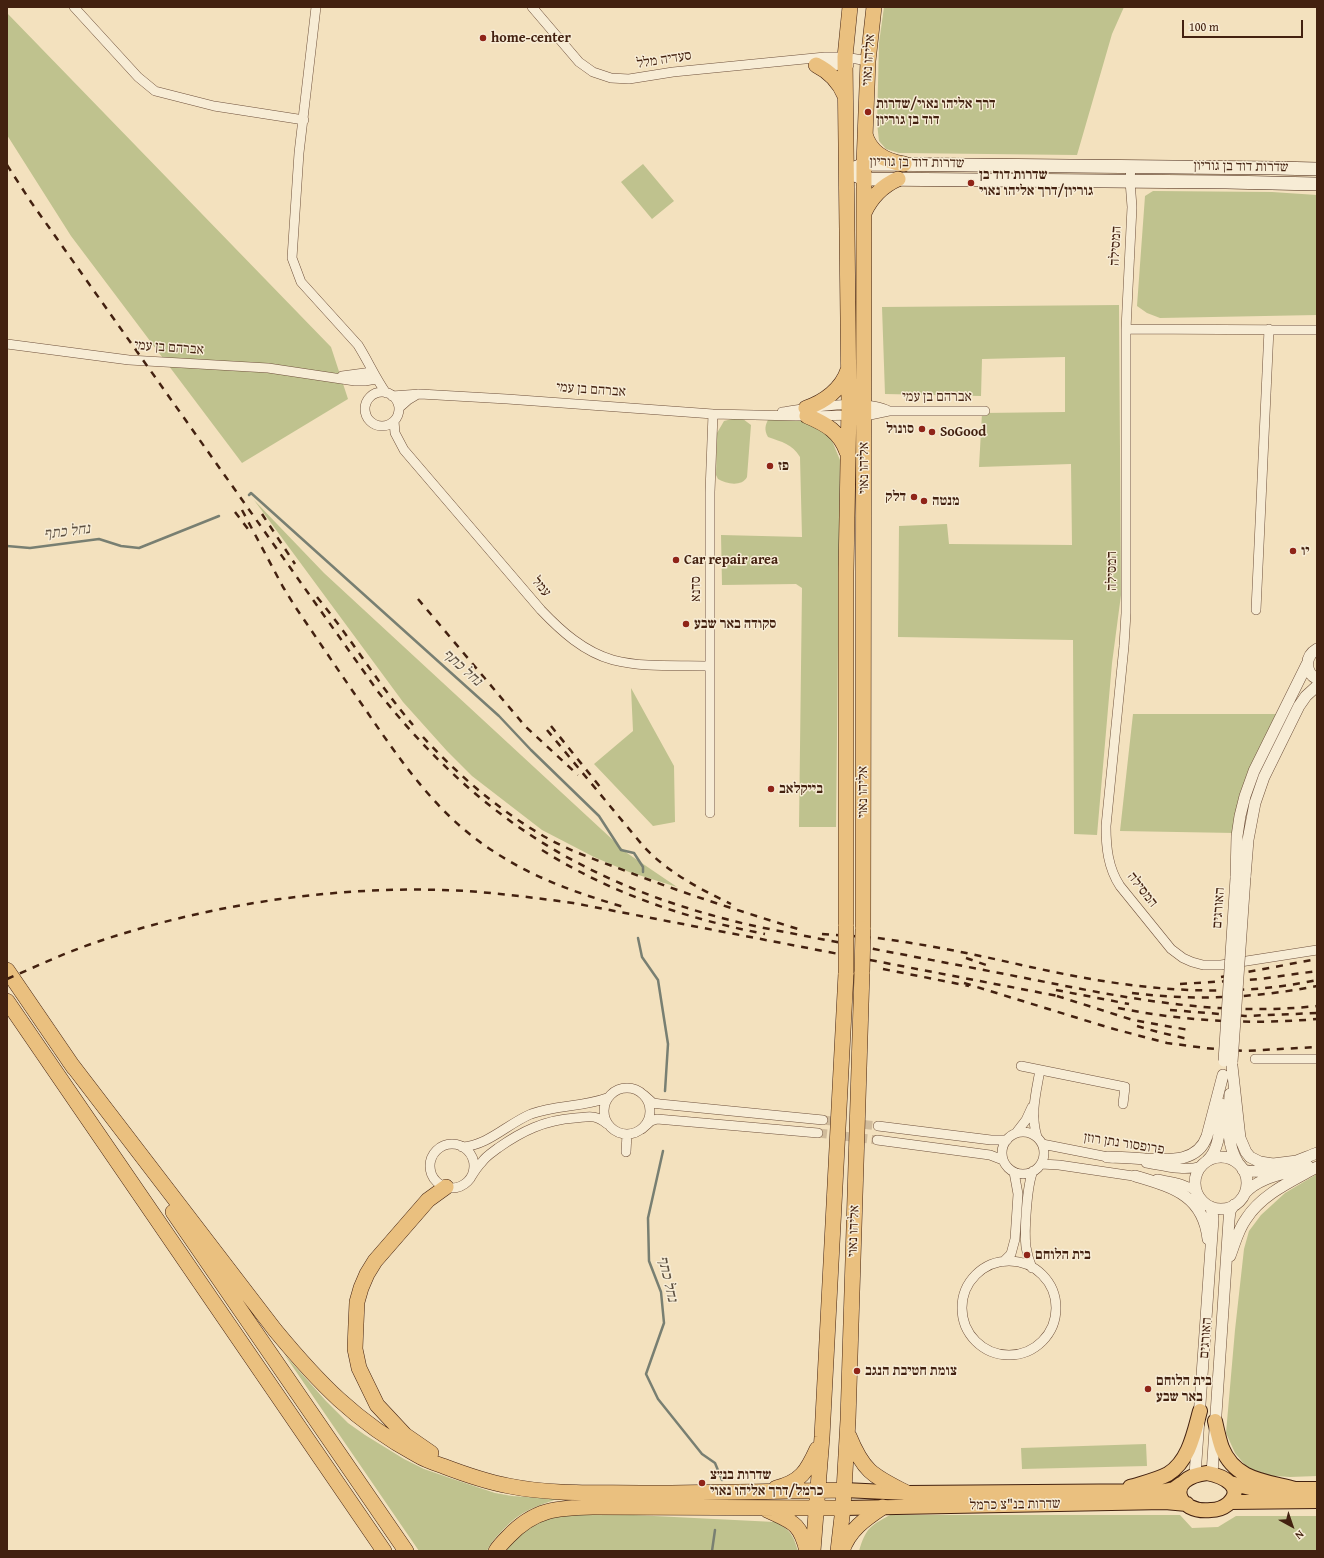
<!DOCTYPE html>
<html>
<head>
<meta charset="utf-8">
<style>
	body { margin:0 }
	#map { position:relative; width:1324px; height:1558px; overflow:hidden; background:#f3e1be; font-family:"Gentium Book Plus",serif }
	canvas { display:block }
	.frame { position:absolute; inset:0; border:8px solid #432110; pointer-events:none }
	.north { position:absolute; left:1272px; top:1506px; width:40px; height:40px; -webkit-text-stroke:3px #f7ecd5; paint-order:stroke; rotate:140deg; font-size:11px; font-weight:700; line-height:16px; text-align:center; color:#432110 }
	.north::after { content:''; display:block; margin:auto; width:14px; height:18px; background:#432110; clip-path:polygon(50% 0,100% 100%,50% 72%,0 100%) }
	.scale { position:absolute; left:1182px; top:20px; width:121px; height:18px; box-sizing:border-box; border:2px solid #432110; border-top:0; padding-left:5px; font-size:12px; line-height:14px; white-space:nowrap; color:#432110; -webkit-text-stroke:3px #f7ecd5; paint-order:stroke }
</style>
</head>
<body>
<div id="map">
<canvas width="1324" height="1558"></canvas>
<div class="frame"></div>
<div class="north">N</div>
<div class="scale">100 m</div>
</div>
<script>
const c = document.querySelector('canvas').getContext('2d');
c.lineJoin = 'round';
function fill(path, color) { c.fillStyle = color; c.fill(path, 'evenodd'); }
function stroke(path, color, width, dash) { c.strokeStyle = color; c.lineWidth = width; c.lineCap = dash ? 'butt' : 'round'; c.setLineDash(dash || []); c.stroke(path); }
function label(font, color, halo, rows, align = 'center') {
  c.font = font + ' "Gentium Book Plus","Frank Ruhl Libre",serif'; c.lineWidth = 3; c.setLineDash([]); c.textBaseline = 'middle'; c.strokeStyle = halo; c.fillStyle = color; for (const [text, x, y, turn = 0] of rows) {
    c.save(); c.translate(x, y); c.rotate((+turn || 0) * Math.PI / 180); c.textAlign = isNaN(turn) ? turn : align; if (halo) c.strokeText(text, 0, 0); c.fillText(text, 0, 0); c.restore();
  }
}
fill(new Path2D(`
	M884,7h240l-12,27 -35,121 -178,-2 -13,-4 -7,-8 -2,-18 2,-80z
	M7,13l324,334 17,52 -106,64 -171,-227 -64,-101z
	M643,164l31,37 -22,18 -31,-37z
	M1153,191l119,1 45,3v120l-157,3 -13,-5 -10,-7 8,-110z
	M1119,305l2,290 -9,68 -15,172 -23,-1 -1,-194 -175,-3 1,-111 48,-2 2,20 123,1 -1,-81 -92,3 3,-54 83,-1v-55l-83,2 -1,37 -96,-2 -3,-87z
	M769,418l42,3 19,15 10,24 -4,367h-37l3,-239 -6,-4 -74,1 -1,-50 81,2 -2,-80c-8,-13 -18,-15 -32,-20 -4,-7 -3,-12 1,-19z
	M732,419h11l8,6 -4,52c-5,10 -21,7 -29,2l-2,-4 1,-42 7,-12z
	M254,500l70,73 303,280 50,34 -48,-15 -35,-15 -52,-27 -70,-54 -25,-25 -44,-49z
	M631,688l43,78 1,56 -22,4 -59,-62 39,-33z
	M1133,714h143l-30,64 -11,55 -115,-2z
	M1317,1174v302l-27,1 -30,-2 -15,-10 -10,-12 -9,-20 9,-103 9,-81 5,-18 12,-16 24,-22z
	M284,1354l42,47 22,22 17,12 39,24 20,10 26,9 45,15 17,3 45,3c-26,9 -38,13 -57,34 -6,6 -10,11 -13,18h-68z
	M1146,1444l1,22 -125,3 -1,-21z
	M573,1512l202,10c16,8 18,13 23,29h-293l16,-19 16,-10z
	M890,1515h290l12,13 26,-1 18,-11h81v35h-458c7,-23 11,-25 31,-36z`), '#bfc28e');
stroke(new Path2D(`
	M249,495l2,-2 248,223 32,34 68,66 22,34 13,3 9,14v5
	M7,546l23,2 69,-9 22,7 18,2 80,-32
	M638,938l4,19 16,23 10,64 -3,47
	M663,1151l-15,67 1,43 12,31 3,31 -18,51 12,25 44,55 13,9 7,17
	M712,1551l3,-21`), '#787f72', 2.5);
stroke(new Path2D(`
	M823,1120l55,6
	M818,1133l59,7`), '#d0bb9b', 9, [9, 4.5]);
const minor = new Path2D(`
	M74,7l64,70 17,14 59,15 90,14
	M316,7l-17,146 -7,105 9,24 57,63c10,16 17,32 28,48
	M532,7l47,55 14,10 18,6 18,1 44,-7 152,-15h20l23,4
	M820,66l29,-1
	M1131,166l-1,15 2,26 -6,122v284l-2,33 -18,180c0,21 2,42 14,60l51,63 12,9 9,4 11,3h18l96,-15
	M1126,329l191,1
	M7,344l122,16 139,8 87,13h10l11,-2
	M342,376l30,-4
	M365 409a17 17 0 1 1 34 0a17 17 0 1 1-34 0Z
	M392,396l28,-2 87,5 206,15 83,2 74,-1 19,-4h96
	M399,408l9,-8 10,-6
	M782,412c27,-4 83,-14 107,-1
	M394,421l1,12 9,17 137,160c20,21 43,42 72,50 31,8 65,5 97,6
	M1256,610l13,-281
	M710,813v-321l3,-78
	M1255,1059h62
	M1021,1066l104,21 -2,17
	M604 1111a23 23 0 1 1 46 0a23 23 0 1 1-46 0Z
	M644,1095l9,8 7,1 163,16
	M878,1126l113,14h16
	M642,1129l9,-8 6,-2 161,14
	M1002 1153a21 21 0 1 1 42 0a21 21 0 1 1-42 0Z
	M1016,1133l10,-13 6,-13
	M1037,1137c-7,-23 -1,-44 3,-67
	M877,1140l113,15 13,5
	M1042,1144l71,14
	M430 1166a22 22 0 1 1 44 0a22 22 0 1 1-44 0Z
	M462,1147c27,-2 45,-23 69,-33 25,-9 52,-7 76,-16
	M626,1152l1,-18
	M1146,1163c18,3 38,9 56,3
	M1041,1164l18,1 81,12
	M471,1177c3,-5 7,-11 11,-15 4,-6 11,-10 16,-14 24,-17 47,-28 77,-30 14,-1 20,-4 32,6
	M1157,1179c15,3 28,4 40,13
	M962 1308a47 47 0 1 1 94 0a47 47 0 1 1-94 0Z
	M1003,1262l8,-8 4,-15 3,-45 -4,-22
	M1032,1268c-3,-7 -5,-14 -6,-21 -2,-16 1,-62 7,-76`);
const tertiary = new Path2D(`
	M1317,649c-12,7 -13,23 0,30
	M1245,877l3,-37 7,-37 9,-26 35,-71 7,-10 11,-10
	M1236,878l1,-42 3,-20 5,-20 9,-25 53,-107
	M1232,1066l8,72 6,14 4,5 10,5 13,2 24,-3
	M1230,1094c-1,24 -5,48 8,69
	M1107,1157c13,0 25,1 38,2 23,1 53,4 62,-23l16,-61
	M1195 1183a26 26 0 1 1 52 0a26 26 0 1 1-52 0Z
	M1207,1161c15,-14 12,-38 14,-57
	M1243,1170c22,6 53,-9 74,-17
	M1135,1176c36,11 68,18 73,63
	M1245,1193c15,-17 42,-19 63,-27
	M1230,1256c5,-13 8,-26 16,-37 16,-25 46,-38 71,-52
	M1212,1474l17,-254 1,-9 4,-6
	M1195,1475l18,-256 -2,-12`);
const secondary = new Path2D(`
	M855,168l9,-4 411,4 42,1
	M846,171l18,8 362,3 91,2`);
const primary = new Path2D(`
	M1215,1421c2,9 4,19 7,27 13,32 43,33 73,41
	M1207,1473c16,3 39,14 21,31 -5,4 -11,6 -17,6 -35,4 -47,-32 -4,-37z
	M1230,1483l24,6h63
	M1130,1487c13,-4 27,-7 38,-13 21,-13 26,-41 32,-63
	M844,1490l63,3 257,-2 10,-2 7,-5
	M1230,1502l87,-1
	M843,1508l322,-6 22,2`);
const trunk = new Path2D(`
	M816,65c14,7 23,16 29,31
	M865,134c5,19 20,27 39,30
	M864,213c7,-15 18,-27 34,-34
	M806,408c18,-6 36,-19 42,-38
	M807,416c19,8 33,16 40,36
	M846,926v-354l3,-167 -4,-348 5,-50
	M863,929l1,-765 4,-103 6,-54
	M7,970l67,98
	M7,1001l377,550
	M69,1061l206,269c43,52 81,92 142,125 8,5 17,8 26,11 21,8 44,16 66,20 45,9 92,6 138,7 65,0 131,-2 197,-3
	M173,1212l233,339
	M849,1436c15,37 25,40 58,57
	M431,1453l-26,-18 -28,-30 -18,-37 -4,-19 1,-25 1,-22 4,-14 6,-14 8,-13 53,-61 18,-13
	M776,1488c25,-6 31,-17 41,-39
	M767,1510c25,12 33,12 40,41
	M496,1551c3,-5 8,-10 12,-14 27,-29 50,-29 87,-30l248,1
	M813,1551l9,-114 24,-464
	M838,1551l5,-43 5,-88 14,-448
	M842,1551c7,-21 23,-32 41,-44`);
stroke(minor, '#6f513c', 10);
stroke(tertiary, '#6f513c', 12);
stroke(secondary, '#432110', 14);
stroke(primary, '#432110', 16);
stroke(trunk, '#432110', 16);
stroke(minor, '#f7ecd5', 9);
stroke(tertiary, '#f7ecd5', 11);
stroke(secondary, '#f7ecd5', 13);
stroke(primary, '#eac07f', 14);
stroke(trunk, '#eac07f', 15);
stroke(new Path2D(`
	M7,165l24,37 348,491c104,131 218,198 380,234 87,17 174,33 261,50 102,20 193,40 297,29
	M242,510l41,77 13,21c22,32 44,65 67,98 37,54 74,109 130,145 42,28 87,43 134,57
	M235,512l13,17
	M262,514l33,50
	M317,597c34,41 61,87 96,128
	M418,599l107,127 53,49
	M551,726l50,62
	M547,730l97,117c25,26 54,41 87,57
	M423,737c36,39 78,75 124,101 25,14 52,23 79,33 56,22 114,40 172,58
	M542,850c68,43 145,69 223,84
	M822,934c21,2 42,2 63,5 22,3 44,7 66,11 47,9 93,21 140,29 74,13 152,17 226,1
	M966,958l23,8
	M883,969l86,17
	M1221,977l96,-18
	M7,979c28,-12 55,-25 84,-35 119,-41 251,-60 377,-53 35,3 70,7 105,12l490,94
	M964,983l146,45 57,15 38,5 40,3 72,-4
	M1180,984l80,-5 57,-8
	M1056,990l73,14
	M1132,993c62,8 124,5 185,-7
	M1057,996l76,24 56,10
	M1118,1008c66,13 132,17 199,11
	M1170,1010l75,6 72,-3
	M1137,1026l21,6 30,7`), '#432110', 2.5, [7, 7]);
const tertiaryBridge = new Path2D(`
	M1224,1061l12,-183
	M1232,1062l13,-185`);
const trunkBridge = new Path2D(`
	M862,972l1,-43
	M846,973v-47`);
stroke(tertiaryBridge, '#6f513c', 12, []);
stroke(trunkBridge, '#432110', 16, []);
stroke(tertiaryBridge, '#f7ecd5', 11);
stroke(trunkBridge, '#eac07f', 15);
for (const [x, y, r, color] of [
	[483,38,4,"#8f2418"],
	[868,112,4,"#8f2418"],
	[971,183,4,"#8f2418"],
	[922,429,4,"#8f2418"],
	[932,432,4,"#8f2418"],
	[770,466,4,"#8f2418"],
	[914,497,4,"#8f2418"],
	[924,501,4,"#8f2418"],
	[1293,551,4,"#8f2418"],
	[676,560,4,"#8f2418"],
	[686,624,4,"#8f2418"],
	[771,789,4,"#8f2418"],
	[1027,1255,4,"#8f2418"],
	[857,1371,4,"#8f2418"],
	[1148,1389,4,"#8f2418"],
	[702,1483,4,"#8f2418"]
]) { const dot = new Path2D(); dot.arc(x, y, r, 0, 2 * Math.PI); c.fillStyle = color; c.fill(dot); stroke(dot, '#f7ecd5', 1.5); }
label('bold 14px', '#432110', '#f7ecd5', [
	["home-center",491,38],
	["דרך אליהו נאוי/שדרות",876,104],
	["דוד בן גוריון",876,120],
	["שדרות דוד בן",979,175],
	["גוריון/דרך אליהו נאוי",979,191],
	["סונול",914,429,"right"],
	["SoGood",940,432],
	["פז",778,466],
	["דלק",906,497,"right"],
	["מנטה",932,501],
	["יו",1301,551],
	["Car repair area",684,560],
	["סקודה באר שבע",694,624],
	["בייקלאב",779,789],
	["בית הלוחם",1035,1255],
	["צומת חטיבת הנגב",865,1371],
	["בית הלוחם",1156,1381],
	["באר שבע",1156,1397],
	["שדרות בנ״צ",710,1475],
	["כרמל/דרך אליהו נאוי",710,1491]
], 'left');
label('14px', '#432110', '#f7ecd5', [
	["סעדיה מלל",664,60,-9],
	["אליהו נאוי",869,60,-86],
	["שדרות דוד בן גוריון",917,163,1],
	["שדרות דוד בן גוריון",1241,167,1],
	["המסילה",1116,246,-87],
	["אברהם בן עמי",169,348,4],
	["אברהם בן עמי",591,390,4],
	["אברהם בן עמי",937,397],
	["אליהו נאוי",864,468,-90],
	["המסילה",1112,571,-90],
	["עמל",541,587,50],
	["סדנא",696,589,-90],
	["אליהו נאוי",863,792,-90],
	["המסילה",1142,890,52],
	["האורגים",1219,908,-86],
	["פרופסור נתן רוזן",1124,1144,9],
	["אליהו נאוי",854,1231,-88],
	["האורגים",1206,1338,-86],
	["שדרות בנ\"צ כרמל",1015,1505,-1]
]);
label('italic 15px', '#5d5041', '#f7ecd5', [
	["נחל כתף",67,532,-7],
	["נחל כתף",462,668,42],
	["נחל כתף",667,1279,77]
]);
</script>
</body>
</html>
